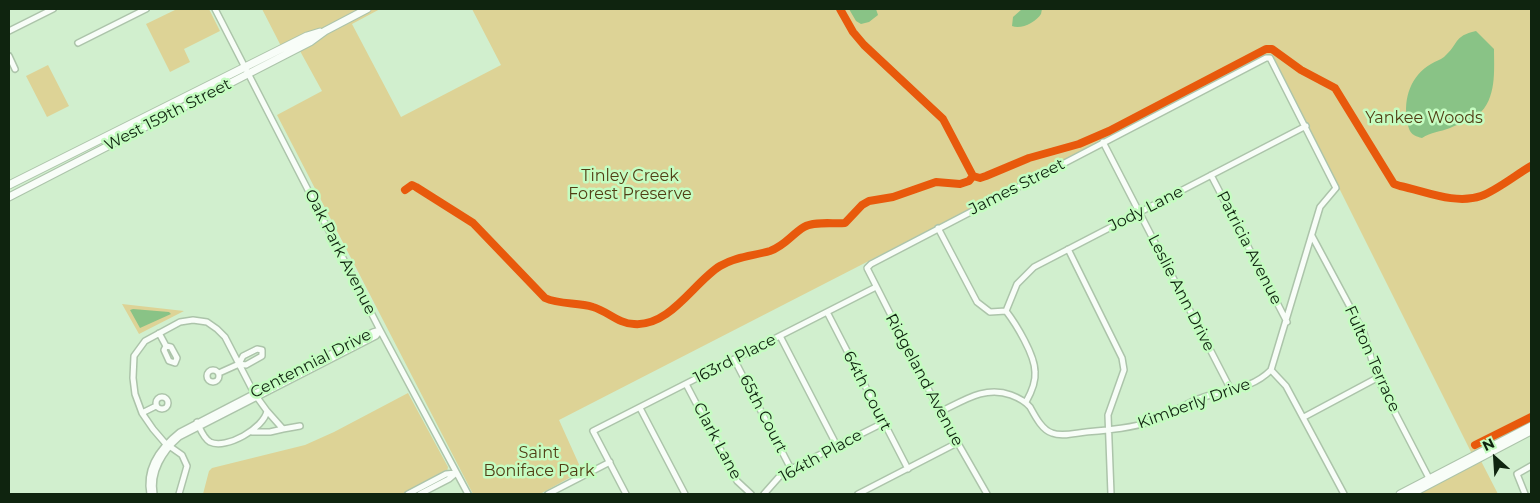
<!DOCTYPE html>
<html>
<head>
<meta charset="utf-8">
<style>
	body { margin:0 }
	#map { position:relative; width:1540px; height:503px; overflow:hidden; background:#d1efce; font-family:Montserrat,sans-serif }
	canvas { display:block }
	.frame { position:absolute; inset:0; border:10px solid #0f240f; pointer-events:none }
	.north { position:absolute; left:1470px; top:433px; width:50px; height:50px; -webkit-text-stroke:4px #c5fcc1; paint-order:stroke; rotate:334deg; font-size:14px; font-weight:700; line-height:20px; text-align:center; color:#0f240f }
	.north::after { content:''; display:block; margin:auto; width:18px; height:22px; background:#0f240f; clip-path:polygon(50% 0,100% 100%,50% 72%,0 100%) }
</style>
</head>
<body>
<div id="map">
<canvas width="1540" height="503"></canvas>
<div class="frame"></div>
<div class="north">N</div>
</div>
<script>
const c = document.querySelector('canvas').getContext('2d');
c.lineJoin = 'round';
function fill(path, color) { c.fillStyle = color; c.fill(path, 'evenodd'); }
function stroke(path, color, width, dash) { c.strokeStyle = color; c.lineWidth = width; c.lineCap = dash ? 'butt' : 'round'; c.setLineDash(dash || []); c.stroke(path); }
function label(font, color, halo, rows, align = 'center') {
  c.font = font + ' Montserrat,sans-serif'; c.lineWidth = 5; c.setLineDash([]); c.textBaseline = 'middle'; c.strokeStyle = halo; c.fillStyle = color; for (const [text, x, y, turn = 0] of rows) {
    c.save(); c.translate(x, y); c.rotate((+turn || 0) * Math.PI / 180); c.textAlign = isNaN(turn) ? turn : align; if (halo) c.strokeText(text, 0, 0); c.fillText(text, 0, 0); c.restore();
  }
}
fill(new Path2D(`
	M177,9h32l11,22 -36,18 6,13 -20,10 -24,-48z
	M262,9h118l-28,15 49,93 100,-52 -29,-56h1059v414l-59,31 -200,-400 -713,366 23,51 -42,23h-67l-196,-379 45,-24 -28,-51 -13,6z
	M48,65l21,41 -22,11 -21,-41z
	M122,304l62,7 -45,23z
	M408,393l40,74 -1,5 -43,22h-201l6,-23 3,-3 93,-23 29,-13z
	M1481,461l17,33h-82z`), '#ddd396');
fill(new Path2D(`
	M849,9h27l2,6 -9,7 -8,2 -5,-3z
	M1022,9h20l-1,5c-5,8 -20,16 -29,12l1,-9z
	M1476,31l18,18c0,21 3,50 -16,66 -6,5 -20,9 -28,13 -10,4 -19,4 -28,10 -12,-3 -13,-7 -15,-18 -4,-21 4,-45 24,-56 5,-3 9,-4 13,-7 15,-13 9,-21 32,-26z
	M133,309l36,3 2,2 -31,14 -10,-18z`), '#89c386');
const minor = new Path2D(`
	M215,9l165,321 88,164
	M9,31l44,-22
	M78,43l68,-34
	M9,56l6,13
	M1103,142l128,248
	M1211,175l76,147
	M938,228l39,74 13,10 16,-1c10,13 29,44 29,61 1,10 -4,21 -9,30
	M1312,236l52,97 13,45 53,102
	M1068,249l54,109 2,12 -16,45 3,79
	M1006,311l11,-27 17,-17 272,-141
	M827,312l81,157
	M159,333l7,13
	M780,336l57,110
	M166,346l5,1 6,11 -2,5 -6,-2 -5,-11z
	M257,349l5,1v6l-16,9 -7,-1 4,-8z
	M734,359l57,110
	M207 376a6 6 0 1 1 12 0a6 6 0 1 1-12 0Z
	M1271,370l15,16 58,108
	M219,373l20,-9
	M686,384l51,97 14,13
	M156 403a6 6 0 1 1 12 0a6 6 0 1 1-12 0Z
	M640,408l45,86
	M940,412c23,-11 45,-27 71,-17 8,3 14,6 19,12 5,9 12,23 22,26 10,4 23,0 34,-1 22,-2 46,-4 67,-11 16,-6 30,-16 45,-22 26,-10 52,-8 73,-29l49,-163 16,-19 -66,-130h-4l-395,206 -4,4 73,144 47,82
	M142,413l14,-7
	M1304,417l73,-39
	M283,429l17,-3
	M252,432h18l13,-3 -16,-18
	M150,494c-5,-26 11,-47 30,-62l193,-100 7,-2
	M154,494c-4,-22 9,-43 25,-57l197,-101 4,-5
	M179,494l8,-28 -5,-11 -17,-12 -12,-14 -11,-16 -7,-19 -2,-16 1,-22 11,-15 35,-19 13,-2 14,2 10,7 8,8 29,56 13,18c-3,17 -41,39 -57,31 -7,-4 -10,-14 -13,-20
	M408,494l38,-20 10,-1
	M420,494l29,-15 7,-6
	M548,494l62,-32
	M626,494l-33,-63 283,-144
	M764,494l15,-17 12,-8 92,-46
	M858,494l99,-51
	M1525,494l-8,-20 14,-8`);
const major = new Path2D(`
	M9,185l298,-149 13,-4
	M9,197l301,-155 15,-11 42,-22
	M1400,494l131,-68
	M1411,494l120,-63`);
stroke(minor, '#acc4aa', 8);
stroke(major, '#acc4aa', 9);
stroke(minor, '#f8fdf8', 5);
stroke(major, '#f8fdf8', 7);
stroke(new Path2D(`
	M840,9l13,23 11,13 79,74 30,57
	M973,176l7,2 6,-2 43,-18 50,-14 30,-13 157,-82h6l29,21 34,18 59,96 6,2c25,5 55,19 81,10 15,-5 36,-22 50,-30
	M405,190l7,-5 4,2 57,36 72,75c15,7 32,4 48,9 14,4 26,17 41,17 36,3 60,-42 86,-58 17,-10 33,-10 50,-15 15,-5 22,-17 34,-24 10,-6 29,-3 41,-4l17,-18 7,-4 24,-4 43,-15 24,2 9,-3 4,-5
	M1475,445l56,-28`), '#e8590c', 8);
label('16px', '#0f240f', '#c5fcc1', [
	["West 159th Street",168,115,-27],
	["James Street",1017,187,-27],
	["Jody Lane",1146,209,-27],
	["Patricia Avenue",1249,248,63],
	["Oak Park Avenue",340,252,63],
	["Leslie Ann Drive",1181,293,63],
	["163rd Place",735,359,-27],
	["Fulton Terrace",1372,359,66],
	["Centennial Drive",311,364,-27],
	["Ridgeland Avenue",924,380,62],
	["64th Court",867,391,63],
	["Kimberly Drive",1194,404,-20],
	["65th Court",763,414,63],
	["Clark Lane",717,441,62],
	["164th Place",821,456,-29]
]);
label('16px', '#513e15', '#c5fcc1', [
	["Yankee Woods",1424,118],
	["Tinley Creek",630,176],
	["Forest Preserve",630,194],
	["Saint",539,453],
	["Boniface Park",539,471]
]);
</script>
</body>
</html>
